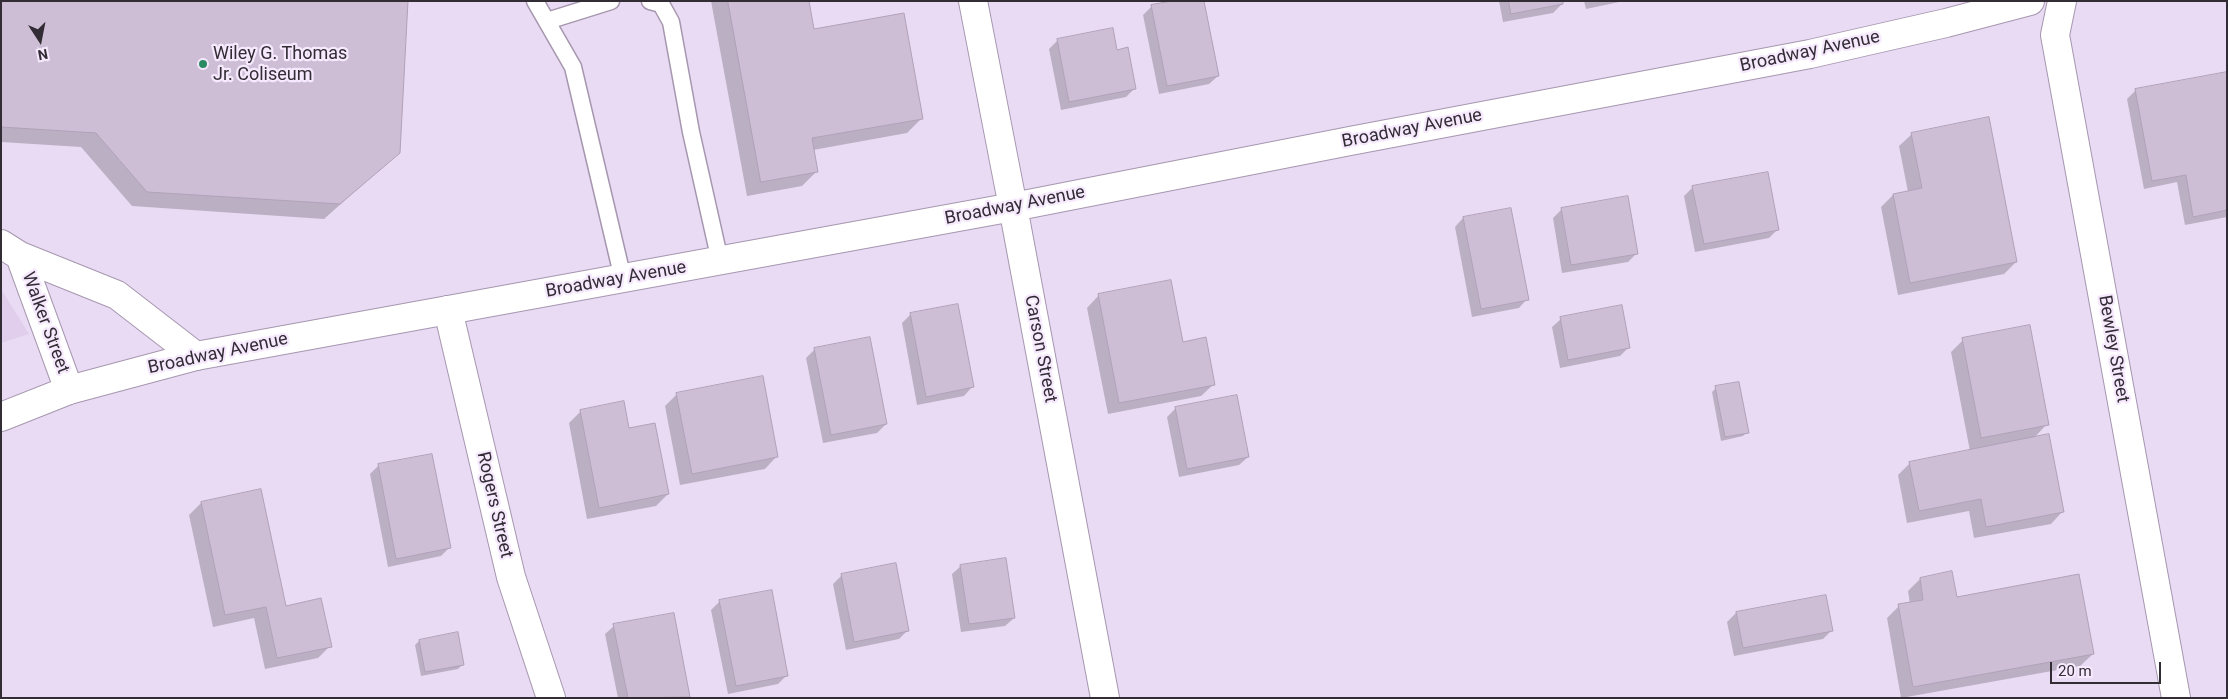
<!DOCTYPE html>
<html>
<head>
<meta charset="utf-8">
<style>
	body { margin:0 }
	#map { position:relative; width:2228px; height:699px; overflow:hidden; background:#eadbf4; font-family:Roboto,sans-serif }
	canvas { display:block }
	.frame { position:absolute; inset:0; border:2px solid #322c35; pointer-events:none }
	.north { position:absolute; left:15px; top:15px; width:50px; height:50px; -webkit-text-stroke:4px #f6e9fd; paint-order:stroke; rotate:169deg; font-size:14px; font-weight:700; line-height:20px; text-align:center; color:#322c35 }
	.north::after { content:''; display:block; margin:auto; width:18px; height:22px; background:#322c35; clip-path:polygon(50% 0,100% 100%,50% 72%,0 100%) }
	.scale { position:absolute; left:2050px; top:662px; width:111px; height:22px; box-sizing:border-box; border:2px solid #322c35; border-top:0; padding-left:6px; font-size:15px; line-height:18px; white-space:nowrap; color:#322c35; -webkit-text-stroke:4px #f6e9fd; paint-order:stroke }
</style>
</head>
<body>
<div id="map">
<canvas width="2228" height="699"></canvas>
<div class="frame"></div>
<div class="north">N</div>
<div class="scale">20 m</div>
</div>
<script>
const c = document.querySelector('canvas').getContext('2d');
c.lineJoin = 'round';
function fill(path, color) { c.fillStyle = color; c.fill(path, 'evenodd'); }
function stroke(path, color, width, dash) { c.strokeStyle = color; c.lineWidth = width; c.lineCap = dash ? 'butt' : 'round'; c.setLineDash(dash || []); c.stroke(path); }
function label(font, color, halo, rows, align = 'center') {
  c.font = font + ' Roboto,sans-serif'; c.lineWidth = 4.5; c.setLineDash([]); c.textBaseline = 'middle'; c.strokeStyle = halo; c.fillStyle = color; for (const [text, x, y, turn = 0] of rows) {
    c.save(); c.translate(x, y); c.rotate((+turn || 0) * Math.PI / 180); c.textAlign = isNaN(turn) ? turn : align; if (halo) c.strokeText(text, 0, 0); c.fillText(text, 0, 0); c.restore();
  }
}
fill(new Path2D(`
	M1,289l28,45 -28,9z`), '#e0ceec');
fill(new Path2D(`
	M1,1l398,151 -75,67 -192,-13 -51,-59 -80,-5z
	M711,1h97l5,29 109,88 -15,15 -94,17 4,21 -15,15 -55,10z
	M1499,1h62l1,3 -9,9 -50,9z
	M1584,1h40l-38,8z
	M1152,6l66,70 -9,8 -50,10 -16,-79z
	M1058,40l58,11 19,37 -9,9 -65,13 -12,-61z
	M2227,73v144l-42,8 -8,-43 -33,7 -17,-90 9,-9z
	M1912,134l104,128 -12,12 -106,21 -17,-88 12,-12 15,-3 -9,-46z
	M1693,187l85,42 -9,9 -74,14 -11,-56z
	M1562,209l75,44 -9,9 -66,11 -9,-55z
	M1463,218l64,81 -8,9 -47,9 -17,-90z
	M1099,295l115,89 -13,12 -93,18 -21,-106z
	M957,306l15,81 -8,9 -47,9 -15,-82 8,-8z
	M1561,319l68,28 -9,9 -60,12 -8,-41z
	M1963,340l84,84 -14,15 30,72 -12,13 -77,14 -5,-27 -62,12 -9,-48 12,-12 60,-12 -19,-99z
	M815,349l71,75 -9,9 -54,10 -17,-85z
	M1716,388l31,44 -4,4 -22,5 -9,-49z
	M677,394l100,62 -12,13 -85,16 -15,-79z
	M1176,408l72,49 -9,8 -60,12 -12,-60z
	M581,411l47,19 40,64 -12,12 -69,13 -18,-96z
	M378,466l71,82 -8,8 -53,11 -18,-93z
	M201,503l84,104 45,39 -12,12 -53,11 -11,-51 -41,9 -24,-112z
	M961,566l53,52 -9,8 -44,6 -9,-58z
	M842,575l65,56 -8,8 -53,11 -13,-66z
	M1920,579l36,19 137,56 -13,12 -179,32 -14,-80 12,-12 11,-2 -2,-13z
	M1825,596l7,34 -9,9 -89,17 -7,-34 9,-9z
	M720,601l67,74 -9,9 -50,10 -17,-84z
	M614,626l75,71 -71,1 -13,-64z
	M419,641l44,23 -5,5 -37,7 -6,-31z`), '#0003');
const building = new Path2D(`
	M1,1h407l-8,152 -60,51 -193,-12 -51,-59 -95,-6z
	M728,1h81l5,28 90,-16 19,106 -111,19 6,34 -57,10z
	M1172,1h32l15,75 -52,10 -16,-81z
	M1509,1h54v3l-52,10z
	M1113,28l4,22 11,-3 8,42 -67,13 -12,-63z
	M2227,72v138l-34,7 -7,-42 -34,6 -17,-92z
	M1989,117l28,145 -107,21 -17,-89 29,-6 -11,-55z
	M1768,172l11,58 -75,14 -12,-58z
	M1628,196l10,58 -67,11 -10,-57z
	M1511,208l18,92 -48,9 -18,-92z
	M1171,280l12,62 23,-5 9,48 -96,18 -21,-109z
	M958,304l16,83 -48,10 -16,-84z
	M1622,305l8,43 -62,12 -8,-43z
	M2030,325l19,100 -68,13 -19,-100z
	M870,337l17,87 -56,11 -17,-87z
	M763,376l15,81 -86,17 -16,-81z
	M1739,382l10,51 -24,4 -10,-51z
	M1237,395l12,62 -62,12 -12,-62z
	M624,401l5,27 26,-5 14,71 -70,14 -19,-98z
	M2049,434l15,78 -78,15 -5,-28 -62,12 -10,-49z
	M432,454l19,94 -55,11 -18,-95z
	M261,489l25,117 35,-8 11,49 -55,11 -11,-51 -41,8 -24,-113z
	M1006,558l9,60 -46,6 -9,-59z
	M896,563l13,68 -55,11 -13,-68z
	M1952,571l5,26 122,-23 15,80 -181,33 -15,-83 25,-4 -3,-22z
	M772,590l16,86 -52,10 -17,-86z
	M1826,595l7,36 -90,17 -7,-36z
	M674,613l16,84 -62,1 -15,-74z
	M458,632l6,33 -39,7 -6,-32z`);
fill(building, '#cdbed6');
stroke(building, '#b0a1b8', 1);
const lane = new Path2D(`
	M535,1l38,66 50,212
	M650,1l11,3 10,18 20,110 29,129
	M547,21l64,-20`);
const street = new Path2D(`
	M2062,1l-7,34 121,663
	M1013,207l92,491
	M1,244l19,12 97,39 79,61
	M20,256l49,134
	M448,310l63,267 40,121`);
const secondary = new Path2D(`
	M973,1l40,206
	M1,417l68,-27 127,-34 817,-149 337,-66 460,-87 136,-31 84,-22`);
stroke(lane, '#a697af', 19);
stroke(street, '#a697af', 30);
stroke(secondary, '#a697af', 30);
stroke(lane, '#fff', 16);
stroke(street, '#fff', 28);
stroke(secondary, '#fff', 28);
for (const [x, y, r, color] of [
	[203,64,5,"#2a8b63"]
]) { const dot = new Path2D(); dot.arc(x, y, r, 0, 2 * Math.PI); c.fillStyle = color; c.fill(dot); stroke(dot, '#f6e9fd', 2); }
label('18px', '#322c35', '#f6e9fd', [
	["Broadway Avenue",1810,52,-12],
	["Broadway Avenue",1412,129,-11],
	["Broadway Avenue",1015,206,-11],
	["Broadway Avenue",616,280,-10],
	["Walker Street",45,323,70],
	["Carson Street",1040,349,79],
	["Bewley Street",2113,349,80],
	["Broadway Avenue",218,354,-12],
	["Rogers Street",494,505,77]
]);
label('18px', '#322c35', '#f6e9fd', [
	["Wiley G. Thomas",213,54],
	["Jr. Coliseum",213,75]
], 'left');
</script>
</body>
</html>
